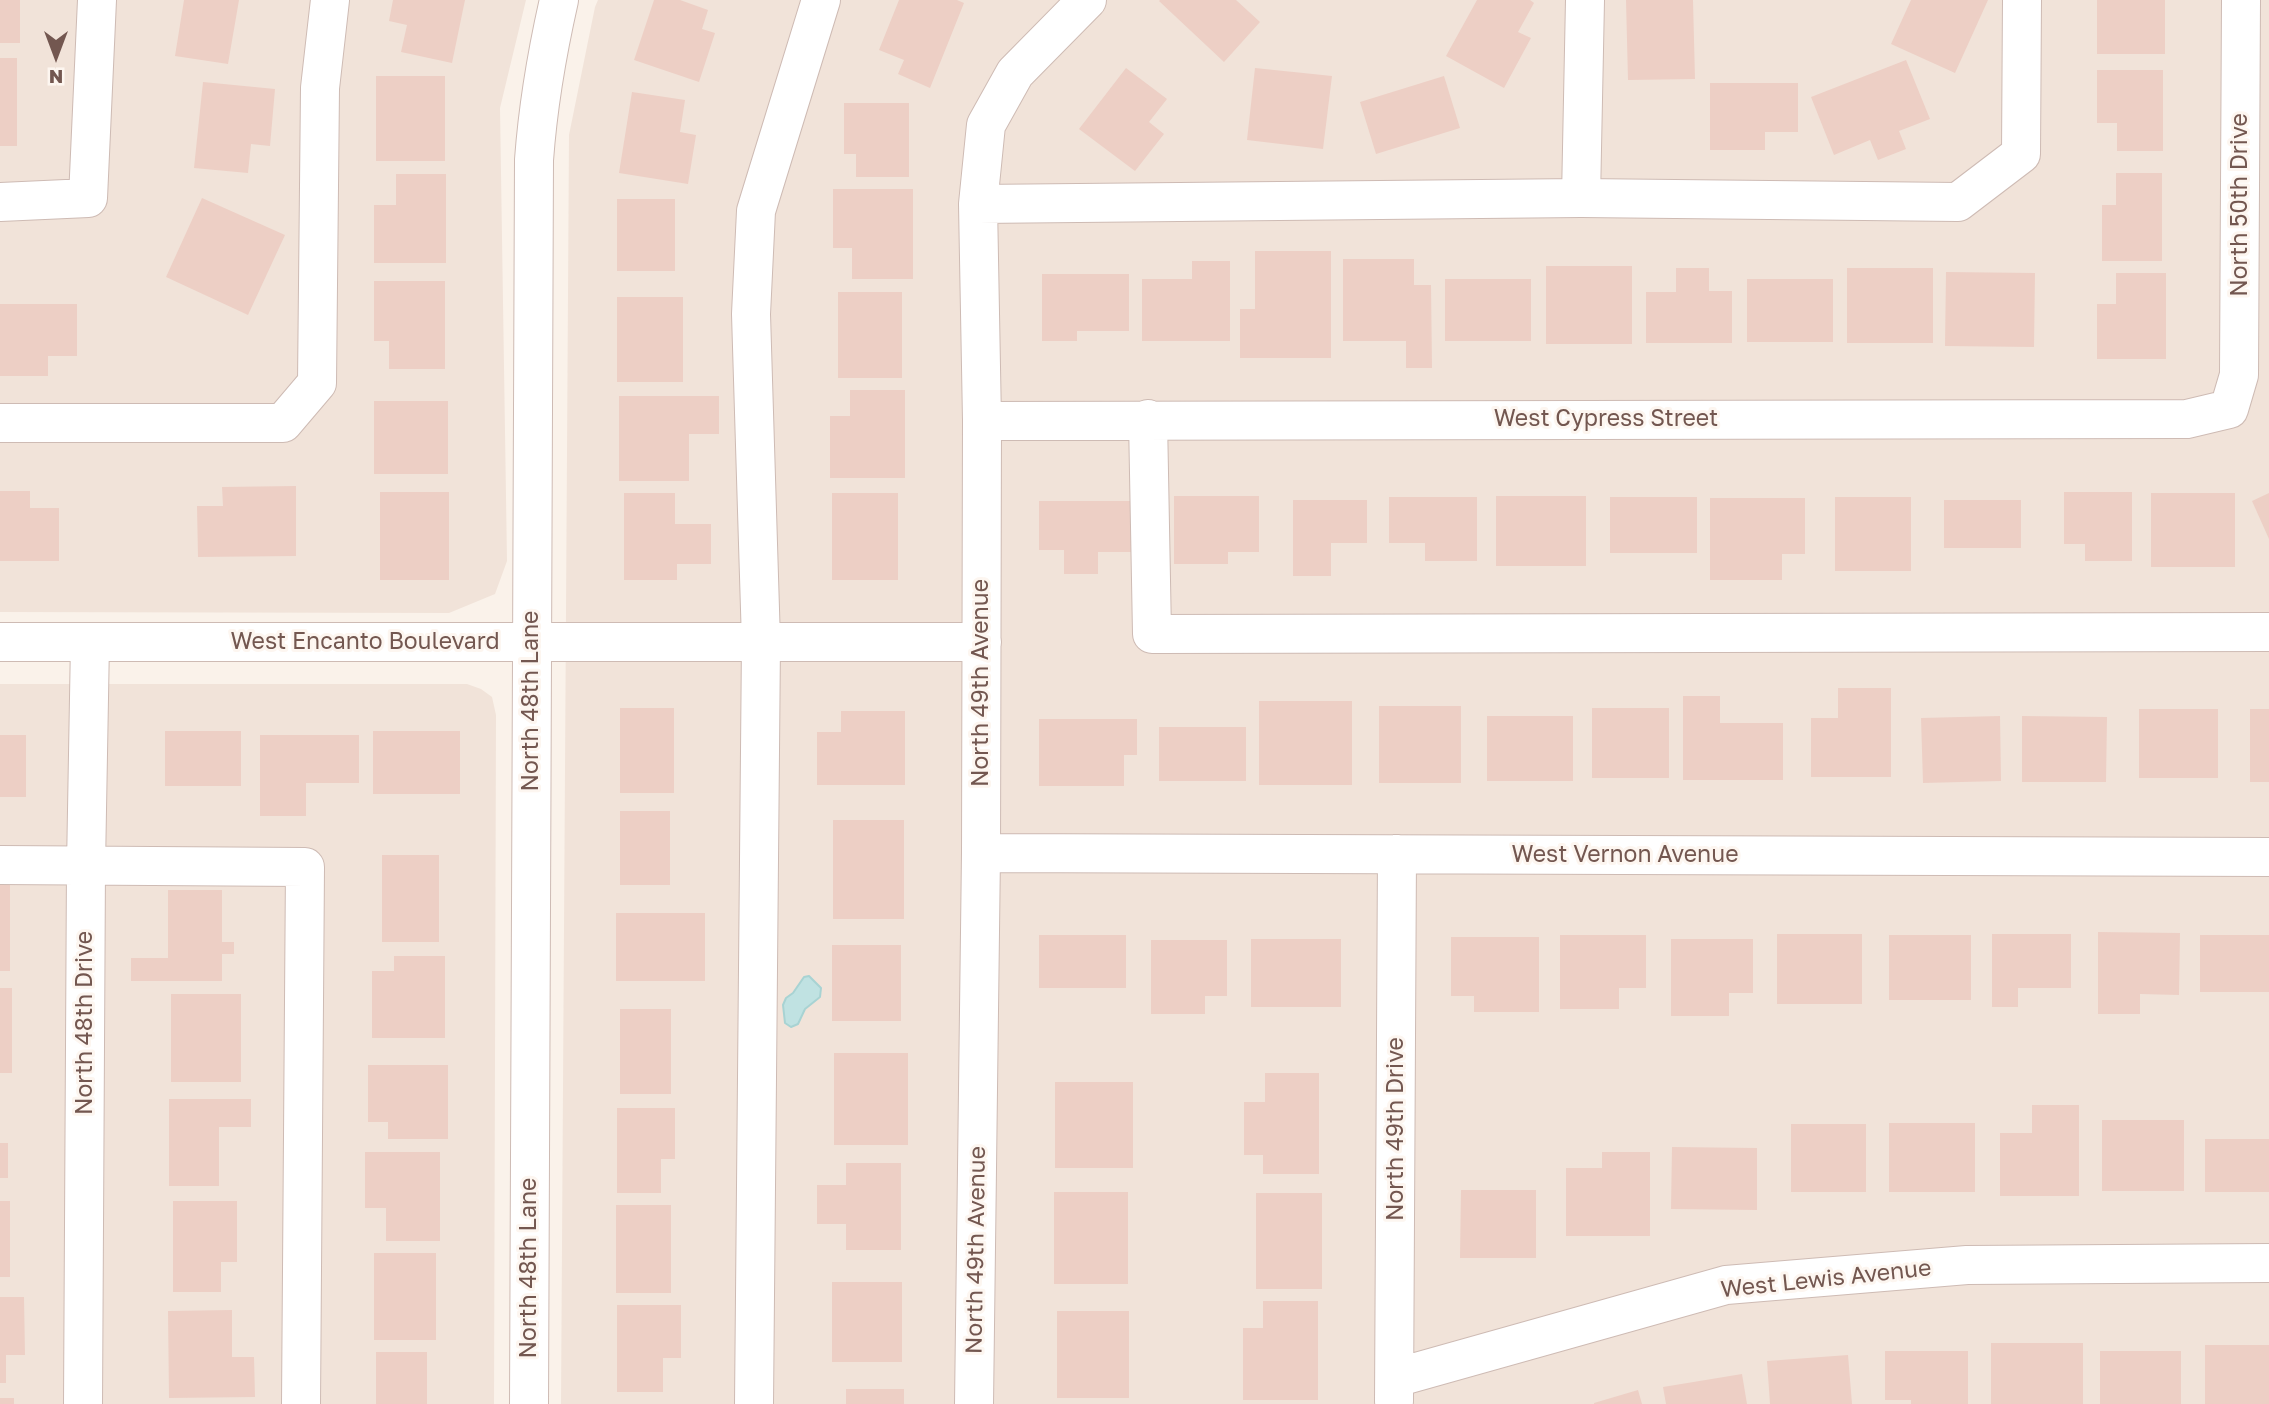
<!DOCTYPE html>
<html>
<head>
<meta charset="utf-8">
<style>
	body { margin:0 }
	#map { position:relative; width:2269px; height:1404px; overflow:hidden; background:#faf2ea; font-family:"Golos Text",sans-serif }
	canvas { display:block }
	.north { position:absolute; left:21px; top:21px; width:70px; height:70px; -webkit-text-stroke:5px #fdf6f0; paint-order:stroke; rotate:180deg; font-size:19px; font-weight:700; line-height:28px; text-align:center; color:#735750 }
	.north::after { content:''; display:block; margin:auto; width:24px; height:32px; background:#735750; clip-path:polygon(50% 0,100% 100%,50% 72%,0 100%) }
</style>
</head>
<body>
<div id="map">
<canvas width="2269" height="1404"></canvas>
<div class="north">N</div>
</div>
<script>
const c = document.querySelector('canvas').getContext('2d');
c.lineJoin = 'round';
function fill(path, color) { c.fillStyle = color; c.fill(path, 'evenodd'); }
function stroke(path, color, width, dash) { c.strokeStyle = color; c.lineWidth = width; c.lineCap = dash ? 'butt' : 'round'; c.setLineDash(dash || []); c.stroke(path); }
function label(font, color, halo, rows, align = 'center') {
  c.font = font + ' "Golos Text",sans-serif'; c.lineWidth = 6; c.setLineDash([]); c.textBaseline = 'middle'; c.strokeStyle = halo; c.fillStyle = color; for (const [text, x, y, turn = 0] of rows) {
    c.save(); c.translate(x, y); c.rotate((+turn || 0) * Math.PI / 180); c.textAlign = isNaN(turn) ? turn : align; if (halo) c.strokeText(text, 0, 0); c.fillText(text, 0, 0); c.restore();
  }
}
fill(new Path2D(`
	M0,0h526l-26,108 7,453 -12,33 -46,19 -449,-1z
	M598,0h1671v1404h-1708l8,-1269 26,-128z
	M0,684h467l14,5 11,8 4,18 -2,689h-494z`), '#f1e3d9');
const water = new Path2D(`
	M809,976l12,12 -1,9 -15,12 -7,15 -7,3 -6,-4 -2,-18 3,-7 7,-5 11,-16z`);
fill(water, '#c0e2e2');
stroke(water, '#a8d3d3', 2);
fill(new Path2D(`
	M0,0h20v43h-20z
	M184,0h55l-11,64 -53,-8z
	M393,0h72l-13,63 -51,-11 6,-27 -18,-4z
	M654,0h26l28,10 -6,19 13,4 -16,49 -65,-22z
	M899,0h58l7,3 -34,85 -32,-14 6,-14 -25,-10z
	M1160,0h76l24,22 -36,40 -65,-61z
	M1477,0h53l4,3 -16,29 13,6 -27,50 -58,-32z
	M1626,0h67l2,79 -67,1z
	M1911,0h77l-33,73 -64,-29z
	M2097,0h68v54h-68z
	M0,58h17v88h-17z
	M1906,60l24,59 -31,12 7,18 -28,11 -8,-20 -36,15 -23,-58z
	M1126,68l41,31 -18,23 15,12 -29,37 -56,-42z
	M1255,68l77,8 -9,73 -76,-9z
	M2097,70h66v81h-46v-28h-20z
	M376,76h69v85h-69z
	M1444,76l16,52 -84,26 -16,-52z
	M203,82l72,7 -5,57 -19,-2 -3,29 -54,-5z
	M1710,83h88v49h-33v18h-55z
	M632,92l53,8 -5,32 16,3 -8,49 -69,-11z
	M844,103h65v74h-53v-23h-12z
	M2116,173h46v88h-60v-56h14z
	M396,174h50v89h-72v-58h22z
	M833,189h80v90h-61v-31h-19z
	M202,198l83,37 -37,80 -82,-38z
	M617,199h58v72h-58z
	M1255,251h76v107h-91v-49h15z
	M1343,259h71v26h17l1,83h-26v-27h-63z
	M1192,261h38v80h-88v-62h50z
	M1546,266h86v78h-86z
	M1676,268h33v23h23v52h-86v-51h30z
	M1847,268h86v75h-86z
	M1946,272l89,1 -1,74 -89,-1z
	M2116,273h50v86h-69v-55h19z
	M1042,274h87v57h-52v10h-35z
	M1445,279h86v62h-86z
	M1747,279h86v63h-86z
	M374,281h71v88h-56v-28h-15z
	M838,292h64v86h-64z
	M617,297h66v85h-66z
	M0,304h77v52h-29v20h-48z
	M850,390h55v88h-75v-62h20z
	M619,396h100v38h-30v47h-70z
	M374,401h74v73h-74z
	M296,486v70l-98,1 -1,-51h26l-1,-19z
	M0,491h30v17h29v53h-59z
	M380,492h69v88h-69z
	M2064,492h68v69h-47v-17h-21z
	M624,493h51v31h36v40h-34v16h-53z
	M832,493h66v87h-66z
	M2151,493h84v74h-84z
	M2269,493v46l-17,-38z
	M1174,496h85v56h-31v12h-54z
	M1496,496h90v70h-90z
	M1389,497h88v64h-52v-18h-36z
	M1610,497h87v56h-87z
	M1835,497h76v74h-76z
	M1710,498h95v56h-23v26h-72z
	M1293,500h74v43h-36v33h-38z
	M1944,500h77v48h-77z
	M1039,501h93v51h-34v22h-34v-24h-25z
	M1838,688h53v89h-80v-59h27z
	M1683,696h37v27h63v57h-100z
	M1259,701h93v84h-93z
	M1379,706h82v77h-82z
	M620,708h54v85h-54z
	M1592,708h77v70h-77z
	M2139,709h79v69h-79z
	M2250,709h19v73h-19z
	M841,711h64v74h-88v-53h24z
	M1487,716h86v65h-86z
	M2000,716l1,65 -78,2 -2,-65z
	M2022,716l85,1 -1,65h-84z
	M1039,719h98v36h-13v31h-85z
	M1159,727h87v54h-87z
	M165,731h76v55h-76z
	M373,731h87v63h-87z
	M0,735h26v62h-26z
	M260,735h99v48h-53v33h-46z
	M620,811h50v74h-50z
	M833,820h71v99h-71z
	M382,855h57v87h-57z
	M0,882h10v89h-10z
	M168,890h54v52h12v12h-12v27h-91v-23h37z
	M616,913h89v68h-89z
	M2098,932l82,1 -1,62 -39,-1v20h-42z
	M1777,934h85v70h-85z
	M1992,934h79v54h-53v19h-26z
	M1039,935h87v53h-87z
	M1560,935h86v53h-27v21h-59z
	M1889,935h82v65h-82z
	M2200,935h69v57h-69z
	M1451,937h88v75h-65v-16h-23z
	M1251,939h90v68h-90z
	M1671,939h82v54h-24v23h-58z
	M1151,940h76v56h-22v18h-54z
	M832,945h69v76h-69z
	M394,956h51v82h-73v-67h22z
	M0,988h12v85h-12z
	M171,994h70v88h-70z
	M620,1009h51v85h-51z
	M834,1053h74v92h-74z
	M368,1065h80v74h-60v-17h-20z
	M1265,1073h54v101h-56v-19h-19v-53h21z
	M1055,1082h78v86h-78z
	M169,1099h82v28h-32v59h-50z
	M2032,1105h47v91h-79v-63h32z
	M617,1108h58v51h-14v34h-44z
	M2102,1120h82v71h-82z
	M1889,1123h86v69h-86z
	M1791,1124h75v68h-75z
	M2205,1139h64v53h-64z
	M0,1143h8v35h-8z
	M1672,1147l85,1v62l-86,-1z
	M365,1152h75v89h-54v-33h-21z
	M1602,1152h48v84h-84v-68h36z
	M846,1163h55v87h-55v-26h-29v-39h29z
	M1461,1190h75v68h-76z
	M1054,1192h74v92h-74z
	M1256,1193h66v96h-66z
	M0,1201h10v76h-10z
	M173,1201h64v61h-16v30h-48z
	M616,1205h55v88h-55z
	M374,1253h62v87h-62z
	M832,1282h70v80h-70z
	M0,1297h24l1,58h-19v28h-6z
	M1263,1301h55v99h-75v-72h20z
	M617,1305h64v53h-18v34h-46z
	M232,1310v47h22l1,40 -86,1 -1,-87z
	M1057,1311h72v87h-72z
	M1991,1343h92v61h-92z
	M2205,1345h64v59h-64z
	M1885,1351h83v53h-57v-4h-26z
	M2100,1351h81v53h-81z
	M376,1352h51v52h-51z
	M1848,1355l4,49h-82l-3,-43z
	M1742,1374l5,30h-81l-3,-17z
	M846,1389h58v15h-58z
	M1638,1390l4,14h-48v-1z
	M0,1398h14v6h-14z`), '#edcfc5');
const minor = new Path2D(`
	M1581,198l4,-198
	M0,202l88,-4 9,-198
	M978,204l603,-6 377,4 63,-48 1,-154
	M1148,419l4,215 1117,-2
	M982,421l1205,-2 42,-10 10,-34 2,-375
	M0,423h283l34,-40 3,-295 10,-88
	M0,642h982
	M981,853l1288,4
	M0,865l305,2 -4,537
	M1395,1378l331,-93 241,-20 302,-2
	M1394,1401l3,-547
	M83,1404l3,-538 4,-224
	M529,1404l5,-1244c4,-55 13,-107 25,-160
	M754,1404l7,-762 -10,-328 5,-103 65,-211
	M974,1404l7,-551 1,-432 -4,-217 8,-79 29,-52 72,-73`);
stroke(minor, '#cebbb4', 40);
stroke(minor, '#fff', 38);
label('23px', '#735750', '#fdf6f0', [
	["North 50th Drive",2240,205,-90],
	["West Cypress Street",1606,419],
	["West Encanto Boulevard",365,642],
	["North 49th Avenue",981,683,-90],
	["North 48th Lane",531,701,-90],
	["West Vernon Avenue",1625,855],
	["North 48th Drive",85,1023,-90],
	["North 49th Drive",1396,1129,-90],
	["North 49th Avenue",976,1250,-89],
	["North 48th Lane",529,1268,-90],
	["West Lewis Avenue",1826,1279,-6]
]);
</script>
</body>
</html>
